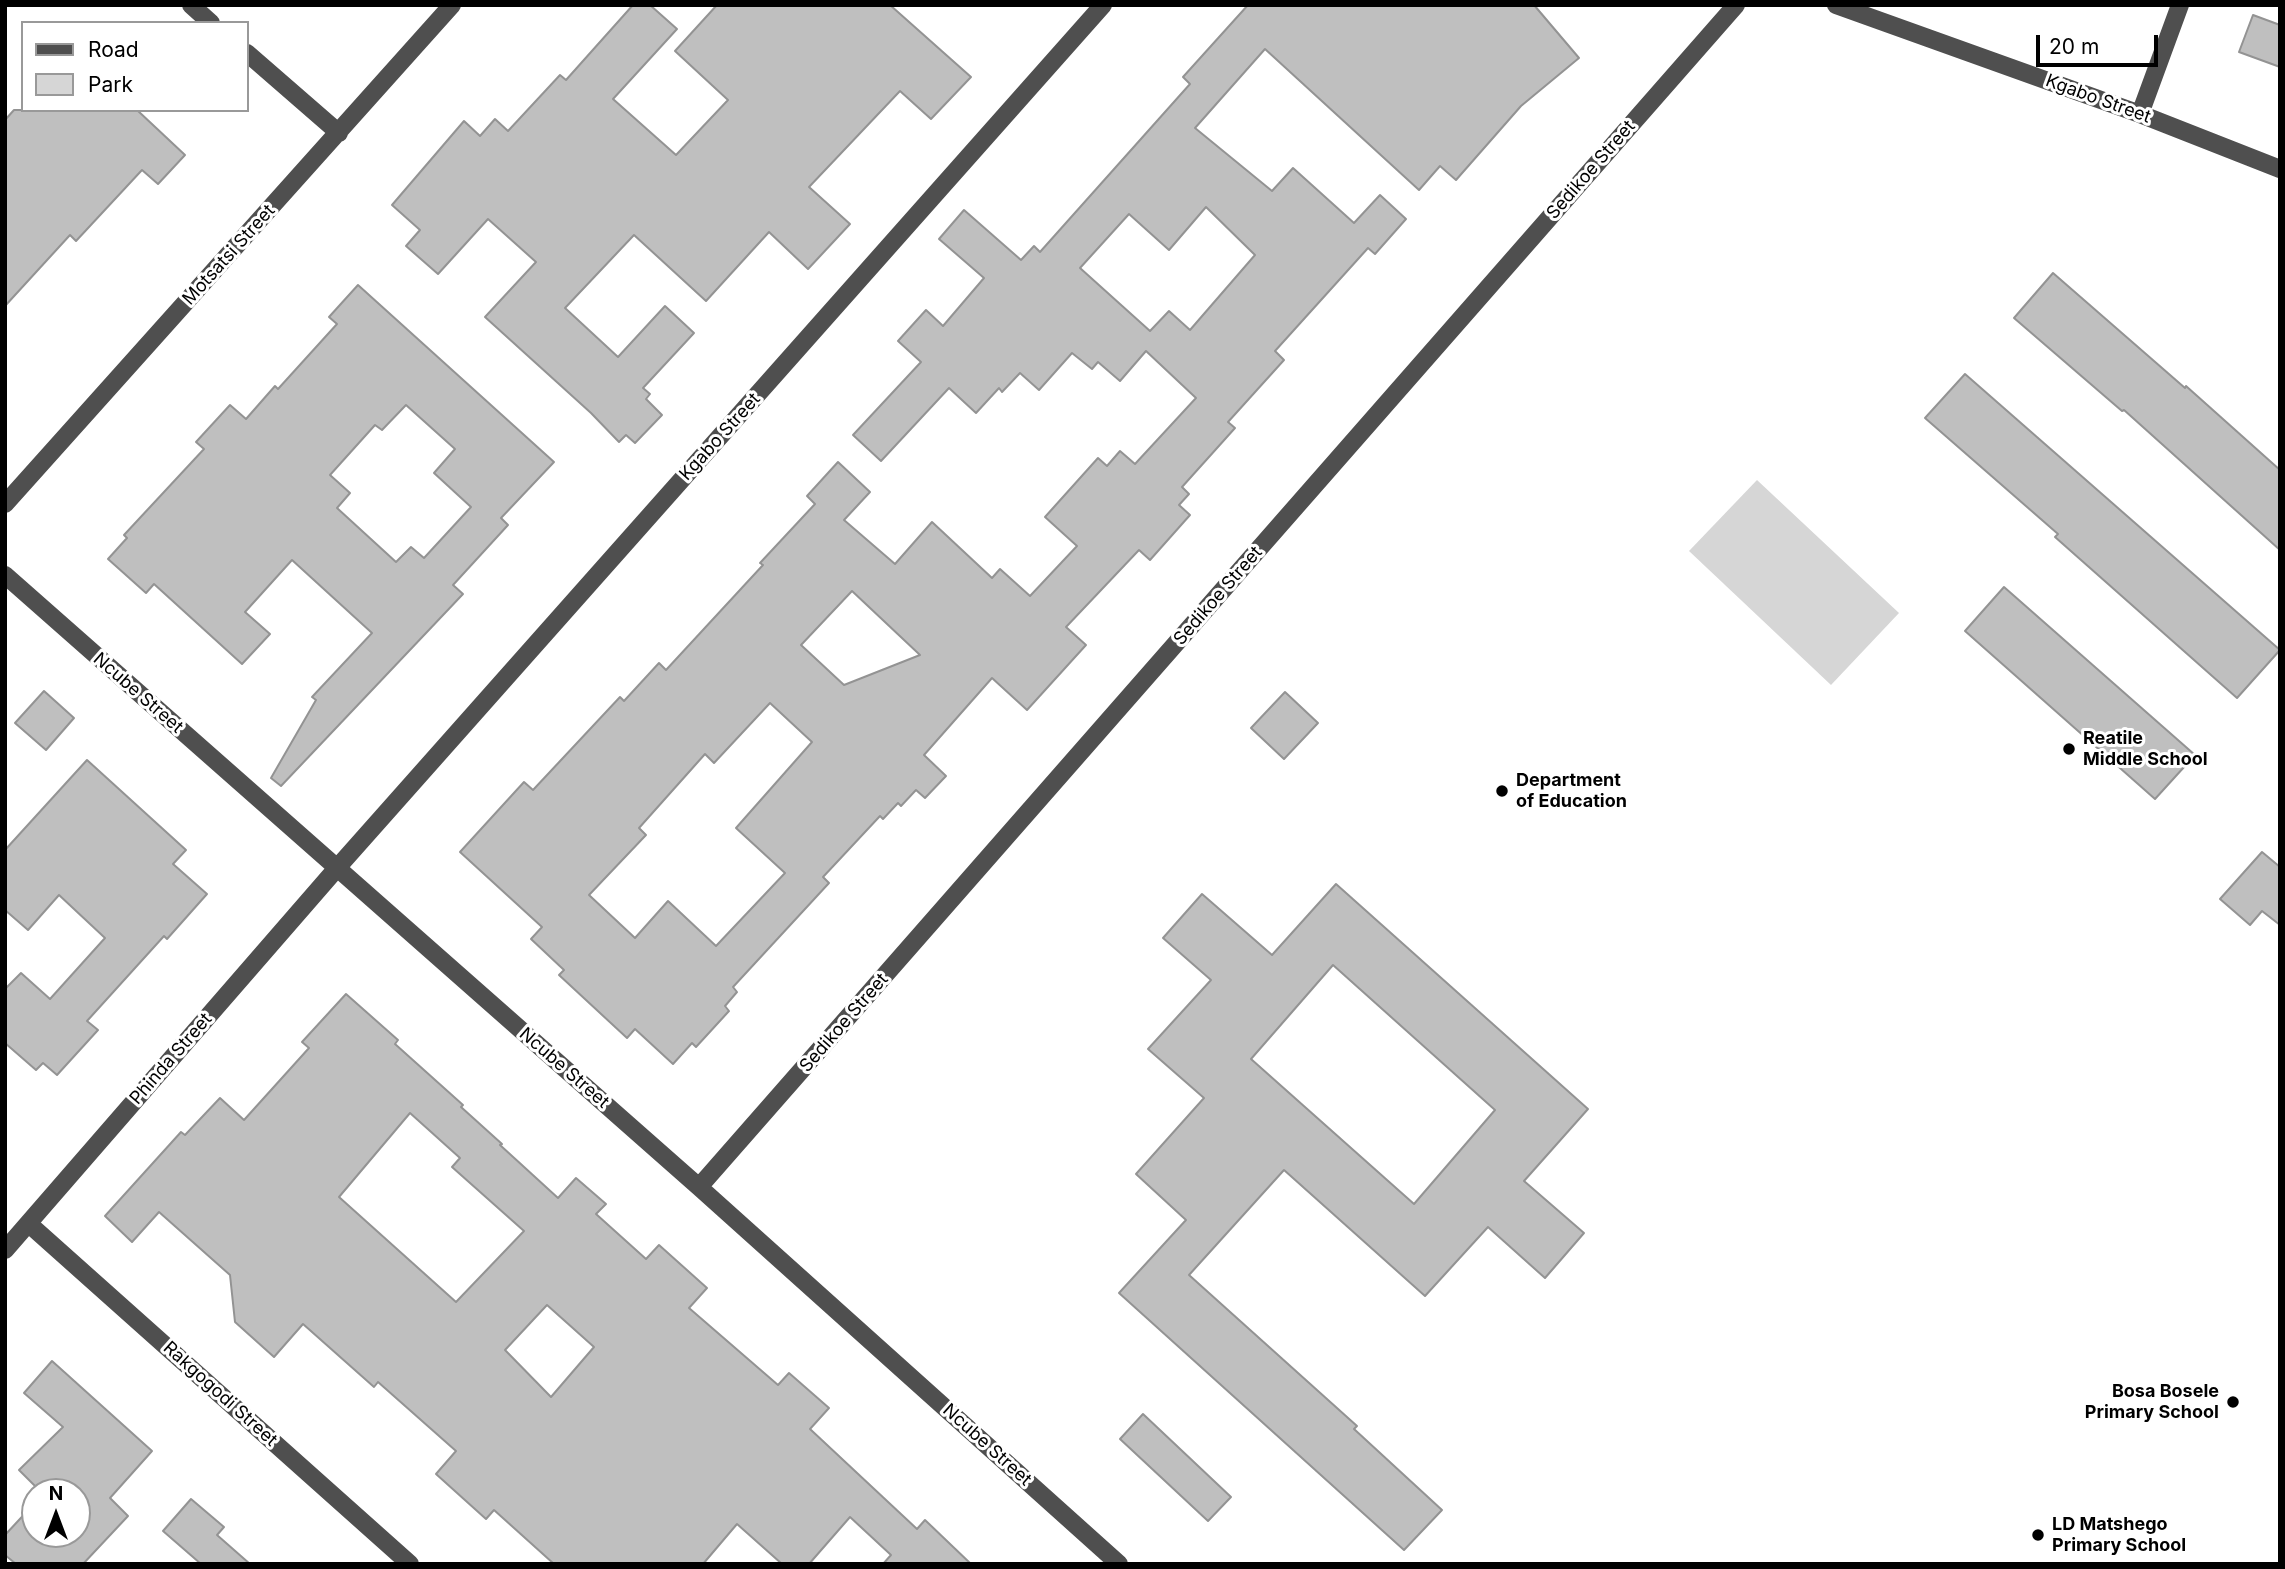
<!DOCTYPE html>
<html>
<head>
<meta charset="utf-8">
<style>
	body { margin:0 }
	#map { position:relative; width:2285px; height:1569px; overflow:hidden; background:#fff; font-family:Inter,sans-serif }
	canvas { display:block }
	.frame { position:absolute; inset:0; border:7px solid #000; pointer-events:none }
	.legend { position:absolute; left:21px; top:21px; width:228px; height:91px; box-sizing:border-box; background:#fff; border:2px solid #999; margin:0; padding:9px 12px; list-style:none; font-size:21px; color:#000 }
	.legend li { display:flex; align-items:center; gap:14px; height:35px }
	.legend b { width:35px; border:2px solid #999 }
	.north { position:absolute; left:21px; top:1478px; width:70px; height:70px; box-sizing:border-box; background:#fff; border:2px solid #999; border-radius:50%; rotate:0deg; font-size:19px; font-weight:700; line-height:28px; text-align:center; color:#000 }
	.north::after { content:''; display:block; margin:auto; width:24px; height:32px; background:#000; clip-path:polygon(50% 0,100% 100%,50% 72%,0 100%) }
	.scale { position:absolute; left:2036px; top:35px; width:122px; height:32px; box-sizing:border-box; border:4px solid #000; border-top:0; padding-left:9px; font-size:21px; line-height:24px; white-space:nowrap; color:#000; -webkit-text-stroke:5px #fff; paint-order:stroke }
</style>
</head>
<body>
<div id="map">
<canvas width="2285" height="1569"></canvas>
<div class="frame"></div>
<ul class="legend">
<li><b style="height:9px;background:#4f4f4f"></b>Road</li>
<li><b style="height:19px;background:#d6d6d6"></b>Park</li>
</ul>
<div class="north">N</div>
<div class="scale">20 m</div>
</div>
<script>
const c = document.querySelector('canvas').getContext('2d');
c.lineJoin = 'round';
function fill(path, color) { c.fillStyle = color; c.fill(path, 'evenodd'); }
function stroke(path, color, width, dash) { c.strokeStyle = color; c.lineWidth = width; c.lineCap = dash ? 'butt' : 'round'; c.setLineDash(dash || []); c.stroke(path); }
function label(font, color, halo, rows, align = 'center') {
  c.font = font + ' Inter,sans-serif'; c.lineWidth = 6; c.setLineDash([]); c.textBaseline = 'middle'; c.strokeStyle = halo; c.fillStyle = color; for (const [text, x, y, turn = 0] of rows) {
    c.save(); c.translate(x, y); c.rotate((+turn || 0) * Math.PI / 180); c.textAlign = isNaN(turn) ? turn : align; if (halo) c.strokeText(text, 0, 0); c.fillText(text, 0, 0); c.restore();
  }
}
fill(new Path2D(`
	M1757,480l142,133 -68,72 -142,-134z`), '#d6d6d6');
const building = new Path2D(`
	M633,5h17l27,24 -64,70 63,56 52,-55 -53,-49 42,-46h173l81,72 -40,42 -31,-28 -91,96 41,37 -42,45 -39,-37 -63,69 -72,-66 -69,73 53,49 47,-51 29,27 -51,55 7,6 -4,5 16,16 -27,28 -9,-8 -7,7 -28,-29 -106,-96 51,-55 -48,-43 -50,55 -32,-28 14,-16 -28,-25 72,-84 16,15 15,-17 13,12 52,-56 6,5z
	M1248,5h286l45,53 -58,48 -65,74 -16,-14 -21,24 -154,-141 -70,79 77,63 21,-23 61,55 26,-28 26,24 -31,35 -7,-6 -93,103 9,9 -56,62 7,6 -53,59 7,7 -10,11 11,10 -40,45 -11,-10 -73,77 20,18 -59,65 -35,-32 -68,77 22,21 -21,22 -9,-8 -15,16 -3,-3 -15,16 -3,-3 -57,61 6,6 -96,104 4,5 -12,14 4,5 -33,36 -4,-4 -19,21 -38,-35 -8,9 -68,-63 5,-5 -33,-31 11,-12 -82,-75 64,-70 9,8 87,-93 4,4 35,-38 7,7 97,-105 -3,-2 55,-59 -8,-8 31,-34 32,30 -26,28 51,44 37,-42 60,56 8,-9 30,27 47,-50 -32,-29 53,-59 9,8 13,-15 15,13 61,-66 -50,-47 -26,30 -22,-19 -6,7 -20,-16 -33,37 -19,-17 -18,19 -3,-4 -23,25 -27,-25 -68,73 -28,-26 68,-73 -23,-21 28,-31 17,16 41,-48 -45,-39 25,-29 57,50 13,-14 6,6 150,-168 -7,-7zM1206,207l49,48 -65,75 -21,-19 -19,20 -70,-63 49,-54 40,36zM852,591l68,64 -76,30 -43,-40zM770,703l42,39 -76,86 49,45 -69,73 -48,-45 -33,37 -46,-43 57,-60 -7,-7 66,-74 9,9z
	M2253,15l27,10v42l-41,-15z
	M14,110h123l48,45 -27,29 -16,-14 -66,71 -6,-6 -65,71v-186z
	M2053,273l132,115 1,-2 94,84v80l-156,-140 -2,1 -108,-93z
	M358,285l196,177 -53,56 7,7 -55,60 10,9 -182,192 -10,-8 45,-78 -4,-3 60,-64 -80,-73 -47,52 25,22 -28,30 -88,-80 -8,9 -38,-34 19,-21 -3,-3 80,-86 -8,-7 34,-37 16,14 29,-33 3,3 59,-65 -8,-7zM406,405l49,44 -21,24 37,34 -47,51 -13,-11 -15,15 -59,-54 13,-15 -20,-18 45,-50 7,5z
	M1965,374l315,276 -43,48 -182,-161 3,-3 -133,-116z
	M2004,587l191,168 -40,44 -190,-168z
	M44,691l30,27 -28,32 -31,-27z
	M1285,692l33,31 -34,36 -33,-31z
	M87,760l99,90 -13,14 34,30 -40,45 -3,-3 -77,85 11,9 -41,45 -14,-12 -7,7 -31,-27v-54l16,-16 29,26 55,-61 -46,-43 -31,35 -23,-20v-60z
	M2262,852l18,15v58l-18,-14 -12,14 -30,-26z
	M1336,884l252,225 -64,72 60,52 -39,45 -57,-51 -63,69 -141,-126 -95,105 168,151 -3,3 88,81 -38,40 -285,-257 67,-73 -50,-46 68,-76 -56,-49 63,-69 -48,-42 39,-44 70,61zM1333,965l162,145 -81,94 -163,-145z
	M346,994l52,46 -3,4 68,61 -2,2 41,37 -2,1 58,53 18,-20 30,26 -10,10 50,45 13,-14 48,43 -18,20 89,77 11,-12 40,35 -19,21 107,100 8,-9 46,44h-88l8,-9 -41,-38 -41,47h-27l-45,-40 -34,40h-149l-60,-54 -8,9 -50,-45 20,-23 -78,-69 -4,5 -71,-63 -29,33 -39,-35 -5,-47 -71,-63 -27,30 -27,-26 76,-84 4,3 35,-37 24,22 65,-72 -7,-6zM410,1113l50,45 -8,9 72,64 -68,71 -117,-105zM547,1305l47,42 -43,50 -46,-47z
	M52,1361l100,90 -42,47 18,18 -45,48h-67l-11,-9v-20l27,-29 -6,-5 11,-13 -18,-18 44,-43 -39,-34zM35,1492h42v42h-42z
	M1143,1414l88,83 -23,24 -88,-82z
	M191,1499l33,28 -7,8 33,29h-49l-38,-33z`);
fill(building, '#bfbfbf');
stroke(building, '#939393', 2);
stroke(new Path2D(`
	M191,5l20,18
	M1836,5l304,109 140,55
	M247,53l92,80
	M2140,114l40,-109
	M5,504l447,-499
	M5,575l694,612 420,377
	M699,1187l1037,-1182
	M29,1224l381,340
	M5,1250l332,-382 766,-863`), '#4f4f4f', 18);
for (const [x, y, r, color] of [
	[2069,749,7,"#000"],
	[1502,791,7,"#000"],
	[2233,1402,7,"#000"],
	[2038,1535,7,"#000"]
]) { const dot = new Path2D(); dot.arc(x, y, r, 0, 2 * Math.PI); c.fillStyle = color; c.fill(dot); stroke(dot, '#fff', 2.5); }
label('18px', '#000', '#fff', [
	["Kgabo Street",2098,99,20],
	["Sedikoe Street",1591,170,-49],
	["Motsatsi Street",229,255,-48],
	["Kgabo Street",720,437,-48],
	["Sedikoe Street",1218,596,-49],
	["Ncube Street",138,693,41],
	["Sedikoe Street",844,1023,-49],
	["Phinda Street",171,1059,-49],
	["Ncube Street",564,1068,41],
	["Rakgogodi Street",220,1394,42],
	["Ncube Street",987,1445,42]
]);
label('bold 18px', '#000', '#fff', [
	["Reatile",2083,739],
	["Middle School",2083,760],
	["Department",1516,781],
	["of Education",1516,802],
	["Bosa Bosele",2219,1392,"right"],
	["Primary School",2219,1413,"right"],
	["LD Matshego",2052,1525],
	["Primary School",2052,1546]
], 'left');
</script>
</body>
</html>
